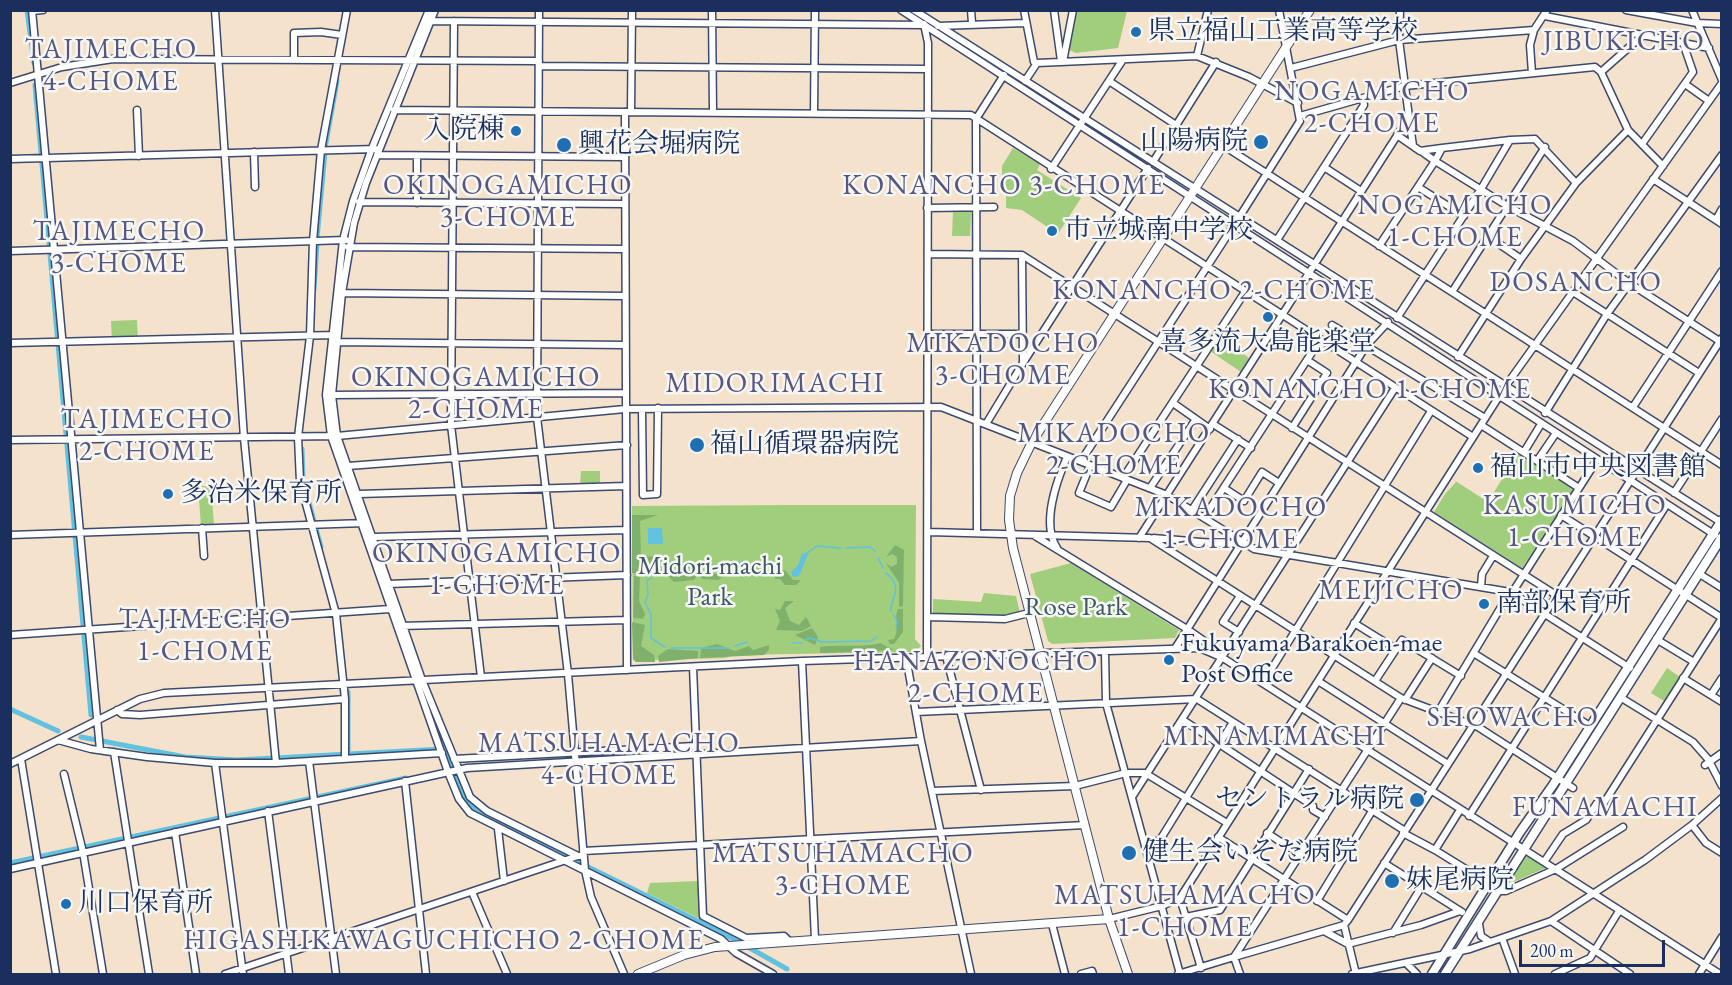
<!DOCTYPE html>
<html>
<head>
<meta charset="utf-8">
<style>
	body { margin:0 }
	#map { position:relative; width:1732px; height:985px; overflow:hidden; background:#f4e2cc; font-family:"EB Garamond",serif }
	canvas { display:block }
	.frame { position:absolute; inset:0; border:12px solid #1b2f5e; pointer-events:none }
	.scale { position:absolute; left:1519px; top:940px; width:146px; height:27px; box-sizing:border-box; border:3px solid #1b2f5e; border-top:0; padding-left:8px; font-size:18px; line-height:21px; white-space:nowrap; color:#1b2f5e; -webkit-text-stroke:4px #f6f6f2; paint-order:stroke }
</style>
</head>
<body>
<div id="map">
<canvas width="1732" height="985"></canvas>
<div class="frame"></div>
<div class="scale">200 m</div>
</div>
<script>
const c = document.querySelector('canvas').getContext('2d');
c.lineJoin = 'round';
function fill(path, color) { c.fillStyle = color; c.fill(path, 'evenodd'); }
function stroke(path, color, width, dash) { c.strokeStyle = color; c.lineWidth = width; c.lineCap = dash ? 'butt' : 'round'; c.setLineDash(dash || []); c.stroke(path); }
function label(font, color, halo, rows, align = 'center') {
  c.font = font + ' "EB Garamond","Noto Serif JP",serif'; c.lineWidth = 5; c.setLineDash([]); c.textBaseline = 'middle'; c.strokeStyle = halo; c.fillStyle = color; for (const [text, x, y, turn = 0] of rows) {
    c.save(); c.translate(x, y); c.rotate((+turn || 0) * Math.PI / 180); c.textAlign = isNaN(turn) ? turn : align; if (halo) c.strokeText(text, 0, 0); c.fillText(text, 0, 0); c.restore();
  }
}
fill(new Path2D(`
	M1077,11h50l-9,37 -42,5 -7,-3z
	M1013,148l27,16 -3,6 44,28 -23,36 -36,-24 -16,-2v-14l-4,-1v-27z
	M953,212h18l-1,24h-18z
	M137,320l1,22h-26l-1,-21z
	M1220,336l29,22 -8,14 -31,-21z
	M1518,453l57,36 -53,79 -88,-56 11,-18 11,-12 -2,-2 34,22z
	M581,471h19v14h-20z
	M198,486h13l3,39 -13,1z
	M792,505h124l-1,134 6,7 -5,5 -6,1 -175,3 -10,3 -67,2 -22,2 -3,-3 -1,-153z
	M1071,563l108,67 -4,8 -123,6 -4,-3 -18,-67z
	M984,593l32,3 4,17 -15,4 -72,-4v-14l48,3z
	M1667,668l13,9 -16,24 -13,-8z
	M1525,853l21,15 -42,18z
	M698,881l2,38 -53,-26 3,-10z`), '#a0ce7c');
fill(new Path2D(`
	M632,515h26l-18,6 1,35 18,1 5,3 -19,6 -5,8 -8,-1z
	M895,545l9,5 -1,56 -4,1v-24l-13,-20 5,4 6,-3v-7l-5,-3 -6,3z
	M671,570l25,3 1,3 -3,4 -20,2 -9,-9z
	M785,570l8,10h8l-5,5h-11l-5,-6h-5v-6z
	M702,572l22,3 -5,5 -17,-1 -2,-2z
	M634,576l6,1 -1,24 6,13 -2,5 -10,-1z
	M785,601h9l-9,7 5,13 9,4 7,-8 5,9 -9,5 -26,-1 4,-9 -5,-12 5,1z
	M898,609h5v23l-9,12h-4l-2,-4 6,-1c6,-11 -1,-21 4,-30z
	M632,622l13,3 -4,21 13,9 1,7h-19l-3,-3z
	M812,628l6,9 -3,8 -20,-10z
	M880,643l14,7 -74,3v-6c19,-3 45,1 60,-4z
	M717,644l18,7 14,-5 4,4 16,-5v5l-5,5 -64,3 1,-10z
	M668,649l30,2v7l-39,4 -1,-6z`), '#80b16c');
fill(new Path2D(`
	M648,528h14l1,16h-15z
	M809,552l-10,24 -6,1 -2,-5 7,-7 4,-11z`), '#61c1df');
stroke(new Path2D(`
	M846,548l24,-1 5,4
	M807,553l10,-7 24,2
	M878,558l5,10
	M670,564l9,3h16
	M656,565l8,-1
	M721,566l6,2 16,-7
	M700,567l15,-1
	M652,572l2,-3
	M886,573c19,15 4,25 5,38
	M651,578l-4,3 1,13 -3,9 6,11v24l14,9
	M894,615l3,6 -1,7
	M805,640l5,-2 12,4 49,-1 6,-4
	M793,643h9
	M735,646l12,-4
	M671,648h57`), '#61c1df', 1.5);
stroke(new Path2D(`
	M27,10l7,53
	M35,85l56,630
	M325,148l12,-67
	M363,181l42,-106
	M317,238l8,-86
	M343,265l16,-72
	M314,289l3,-45
	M302,449l1,32 18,66
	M348,692v63
	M427,703l35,92 15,17 255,126 55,31
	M10,709l48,22
	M81,737l104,20 52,3 206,-11
	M10,863l396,-85`), '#61c1df', 5);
const minor = new Path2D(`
	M32,10l68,740
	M215,10l29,428 32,325
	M429,10l-57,138 -19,53 -10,39 -17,155 5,41 117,336 11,27 11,14 251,126 15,14 37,21
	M435,10l-69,173 -12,40 -12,70 -10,102 5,41 85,244 48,117 17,14 91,45h5
	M539,10l-2,407 31,257 17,196 6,27 33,77
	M712,10l1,102
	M901,10l814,525
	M914,10l808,513
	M971,10l1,13
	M1024,10l10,52 3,1
	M1054,10l7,51
	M1626,10l71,13 25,1
	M1692,10l30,70
	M32,11l11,-1
	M1545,16l164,32
	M431,21l494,4
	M454,21l-3,404 30,252
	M924,24l4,19 -1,613
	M938,26l87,-3
	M1643,35l-42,37 27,58 35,36
	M1197,56l11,-46
	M294,60v-27l27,-1 21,3
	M1063,62l10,-52
	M1037,63l160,-7 52,21 49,26
	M539,66l389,3
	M1291,68l108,-28 135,-10
	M1532,73l-2,-28 4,-15 13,-20
	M1025,81l12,-18
	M1109,81l67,44
	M10,83l52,-16 51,-8 426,2
	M1685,84l24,17
	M137,110l2,46
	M394,110l577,5 502,322
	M625,112l2,558
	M631,112l1,-102
	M814,113l1,-103
	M1300,116l105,-30 190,-19 6,5
	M1409,117l4,29
	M1397,135l23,16 22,-3 -7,13 74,46 64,34 56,42 92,59
	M1642,144l51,-72 -10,-29
	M1224,146l498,319
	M1442,148l68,-8
	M254,152l1,35
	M377,155l248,2
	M10,159l366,-10
	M1153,162l63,-100
	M1324,167l37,24
	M1051,169l71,-108
	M1653,179l69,45
	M1418,187l46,29
	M359,202l266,2
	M417,203v-47
	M927,208l67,-1
	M1240,216l60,-95 -21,-111
	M1716,220l6,-11
	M1489,237l32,22
	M1277,240l87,-135 -1,-5
	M1379,246l56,-85 -14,-10
	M348,247l277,2
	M10,251l336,-11
	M928,254l94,1 534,340
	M1452,292l93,-145
	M1573,292l126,81
	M342,293l283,3
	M1397,318l84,-129 29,-49 25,-1 41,44
	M1332,325l153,93
	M928,334h94
	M336,342l288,3
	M10,343l324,-8
	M1458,357l63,-98 55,-76 52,-53
	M1023,363l125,-195
	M331,395l293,-2
	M1173,403l37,26
	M1633,407l89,-136
	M642,409l1,86 14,-1 1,-86
	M1545,413l62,-99 115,-159
	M986,424l37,-61 -1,-108
	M1213,424l38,24
	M1481,425l98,63
	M1292,428l35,-55 -20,-13
	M10,440l327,-4 288,-27 316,-2 226,88 87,54 256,43 120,76
	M1524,452l17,-28
	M1081,461l153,-236
	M1537,461l19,-28
	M348,466l279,-21
	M1090,466l-11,27 32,14 16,-27
	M1123,478l122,-186
	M1150,488l46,-69
	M1224,488l20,13 18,-29 17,11
	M1674,493l48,-74
	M359,494l267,-8
	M1192,510l46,-71
	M1561,515l161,103
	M1204,518l116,-178
	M202,528l2,28
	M929,532l221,6 251,160 77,29 95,61
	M977,533l-1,-414 28,-44
	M10,535l355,-12
	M1035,536l152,93 20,14 8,9
	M374,537l252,-7
	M1139,538l270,-421 -10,-77 1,-30
	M1154,538c13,1 81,8 88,5
	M1057,548c-16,-24 0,-68 10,-91
	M1698,573l24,15
	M388,584l239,-9
	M1481,587l1,-13 11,-18
	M1512,593l85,-133
	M929,617l76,2 24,-6
	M1354,623l42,26
	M400,626l227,-6
	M1239,632l-16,-10 17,-26
	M10,635l380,-26
	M1656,639l38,23
	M1176,647l190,-301 22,-24
	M1105,652l1,51 74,271
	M1475,654l115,72
	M946,656l35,134
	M906,657l15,84 50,233
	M802,661l13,278
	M693,667l10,249 43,22 38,-2 5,5
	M1683,678l39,24
	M1318,681l130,83
	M1375,681l27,-41 59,36
	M1263,683l168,-272
	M1711,695l11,-17
	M1620,697l73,45 15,17 14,27
	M1405,700l27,-42
	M117,710l5,4 18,1 205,-16
	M916,712l281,-13 208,132
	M1438,712l72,-120
	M1183,720l130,86v4l12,7
	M58,740l33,9 56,8 68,6h61l166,-10
	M114,752l35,222
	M345,758v-59l-9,-85 -36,-132 -2,-45 12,-101 3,-95 8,-91 26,-140
	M21,759l35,215
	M454,759l241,-13
	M309,761l27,213
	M215,763l28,211
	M10,764l130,-65 24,-6 638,-32 398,-13 23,10 497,316
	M1705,765l17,-12
	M64,774l19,78 20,122
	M405,781l21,193
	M932,791l143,-5 51,-13h19l82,50
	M1132,797l263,-409
	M1602,806l120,-188
	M268,811l21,163
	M1469,816l198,-312
	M1692,825l14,18 16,10
	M498,829l6,52
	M175,832l21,142
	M1267,833l34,22
	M1403,833l32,17 25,-40
	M1218,837l130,83
	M1145,845l15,-5 73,-118
	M1435,850l55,34
	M583,851l502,-26
	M1544,862l19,-28 23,-14 11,-17
	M1384,863l78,49
	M10,869l457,-101 454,-27
	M1498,891h8l50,-22 67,-42
	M472,892l35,82
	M1180,898l21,70
	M1317,901l55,-90
	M1186,917l34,-7 89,-141
	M1109,919l53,-13 18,-8 325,-511 217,-304
	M1551,921l79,53
	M1052,924l13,50
	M1479,924l2,12 9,6
	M1344,925l12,49
	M1324,931l24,13 73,-19 39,-14
	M1393,933l29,-47
	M1502,938l13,36
	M1406,963l11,11
	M225,974l353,-118
	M1081,974l11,-3 1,3
	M1178,974l56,-17 167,-259
	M1240,974l-6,-17 110,-32 4,-5 374,-582
	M1352,974l118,-25 81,-28 94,-61 47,-35 30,-27
	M1555,974l35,-16 29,-47
	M1699,974l23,-37`);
const major = new Path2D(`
	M638,974l46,-19 31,-8 394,-28
	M1128,974l-19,-55 -96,-371 -4,-28 1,-24 7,-23 15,-31 278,-432`);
const highway = new Path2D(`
	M1432,974l88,-142 33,-47 169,-265
	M1445,974l277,-437`);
stroke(minor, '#3c4a6e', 9);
stroke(major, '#3c4a6e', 10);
stroke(highway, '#3c4a6e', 11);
stroke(minor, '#fff', 6);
stroke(major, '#fff', 8);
stroke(highway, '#fff', 8);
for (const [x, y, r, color] of [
	[1136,32,6,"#1f6fb2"],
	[516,131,6,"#1f6fb2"],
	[1261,142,8,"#1f6fb2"],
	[564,145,8,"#1f6fb2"],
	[1052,231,6,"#1f6fb2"],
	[1268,317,6,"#1f6fb2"],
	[697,445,8,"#1f6fb2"],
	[1478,468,6,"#1f6fb2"],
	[168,494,6,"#1f6fb2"],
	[1484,604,6,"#1f6fb2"],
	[1169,660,6,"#1f6fb2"],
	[1417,800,8,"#1f6fb2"],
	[1129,853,8,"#1f6fb2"],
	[1392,881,8,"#1f6fb2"],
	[66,904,6,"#1f6fb2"]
]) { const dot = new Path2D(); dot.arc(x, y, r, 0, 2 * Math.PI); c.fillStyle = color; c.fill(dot); stroke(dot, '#f6f6f2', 2); }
label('27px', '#1b2f5e', '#f6f6f2', [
	["県立福山工業高等学校",1148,32],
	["入院棟",504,131,"right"],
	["山陽病院",1248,142,"right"],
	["興花会堀病院",578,145],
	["市立城南中学校",1064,231],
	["喜多流大島能楽堂",1268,343,"center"],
	["福山循環器病院",710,445],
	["福山市中央図書館",1490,468],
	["多治米保育所",180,494],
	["南部保育所",1496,604],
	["Fukuyama Barakoen-mae",1181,644],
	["Post Office",1181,675],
	["セントラル病院",1404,800,"right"],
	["健生会いそだ病院",1142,853],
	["妹尾病院",1406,881],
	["川口保育所",78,904]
], 'left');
label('27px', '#3c5766', '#f6f6f2', [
	["Midori-machi",710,567],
	["Park",710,598],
	["Rose Park",1076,608]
]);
c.letterSpacing = '1.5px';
label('28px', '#565682', '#f6f6f2', [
	["JIBUKICHO",1624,42],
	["TAJIMECHO",111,50],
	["4-CHOME",111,82],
	["NOGAMICHO",1372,92],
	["2-CHOME",1372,124],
	["OKINOGAMICHO",508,186],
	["3-CHOME",508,218],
	["KONANCHO 3-CHOME",1004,186],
	["NOGAMICHO",1455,206],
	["1-CHOME",1455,238],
	["TAJIMECHO",119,232],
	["3-CHOME",119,264],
	["DOSANCHO",1576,283],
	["KONANCHO 2-CHOME",1214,291],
	["MIKADOCHO",1003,344],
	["3-CHOME",1003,376],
	["OKINOGAMICHO",476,378],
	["2-CHOME",476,410],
	["MIDORIMACHI",775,384],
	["KONANCHO 1-CHOME",1370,390],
	["TAJIMECHO",147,420],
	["2-CHOME",147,452],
	["MIKADOCHO",1114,434],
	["2-CHOME",1114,466],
	["KASUMICHO",1575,506],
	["1-CHOME",1575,538],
	["MIKADOCHO",1231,508],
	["1-CHOME",1231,540],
	["OKINOGAMICHO",497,554],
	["1-CHOME",497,586],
	["MEIJICHO",1391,591],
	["TAJIMECHO",205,620],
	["1-CHOME",205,652],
	["HANAZONOCHO",976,662],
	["2-CHOME",976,694],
	["SHOWACHO",1513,718],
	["MINAMIMACHI",1275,737],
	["MATSUHAMACHO",609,744],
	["4-CHOME",609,776],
	["FUNAMACHI",1605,808],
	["MATSUHAMACHO",843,854],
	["3-CHOME",843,886],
	["MATSUHAMACHO",1185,896],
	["1-CHOME",1185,928],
	["HIGASHIKAWAGUCHICHO 2-CHOME",444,941]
]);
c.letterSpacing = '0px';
</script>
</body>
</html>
